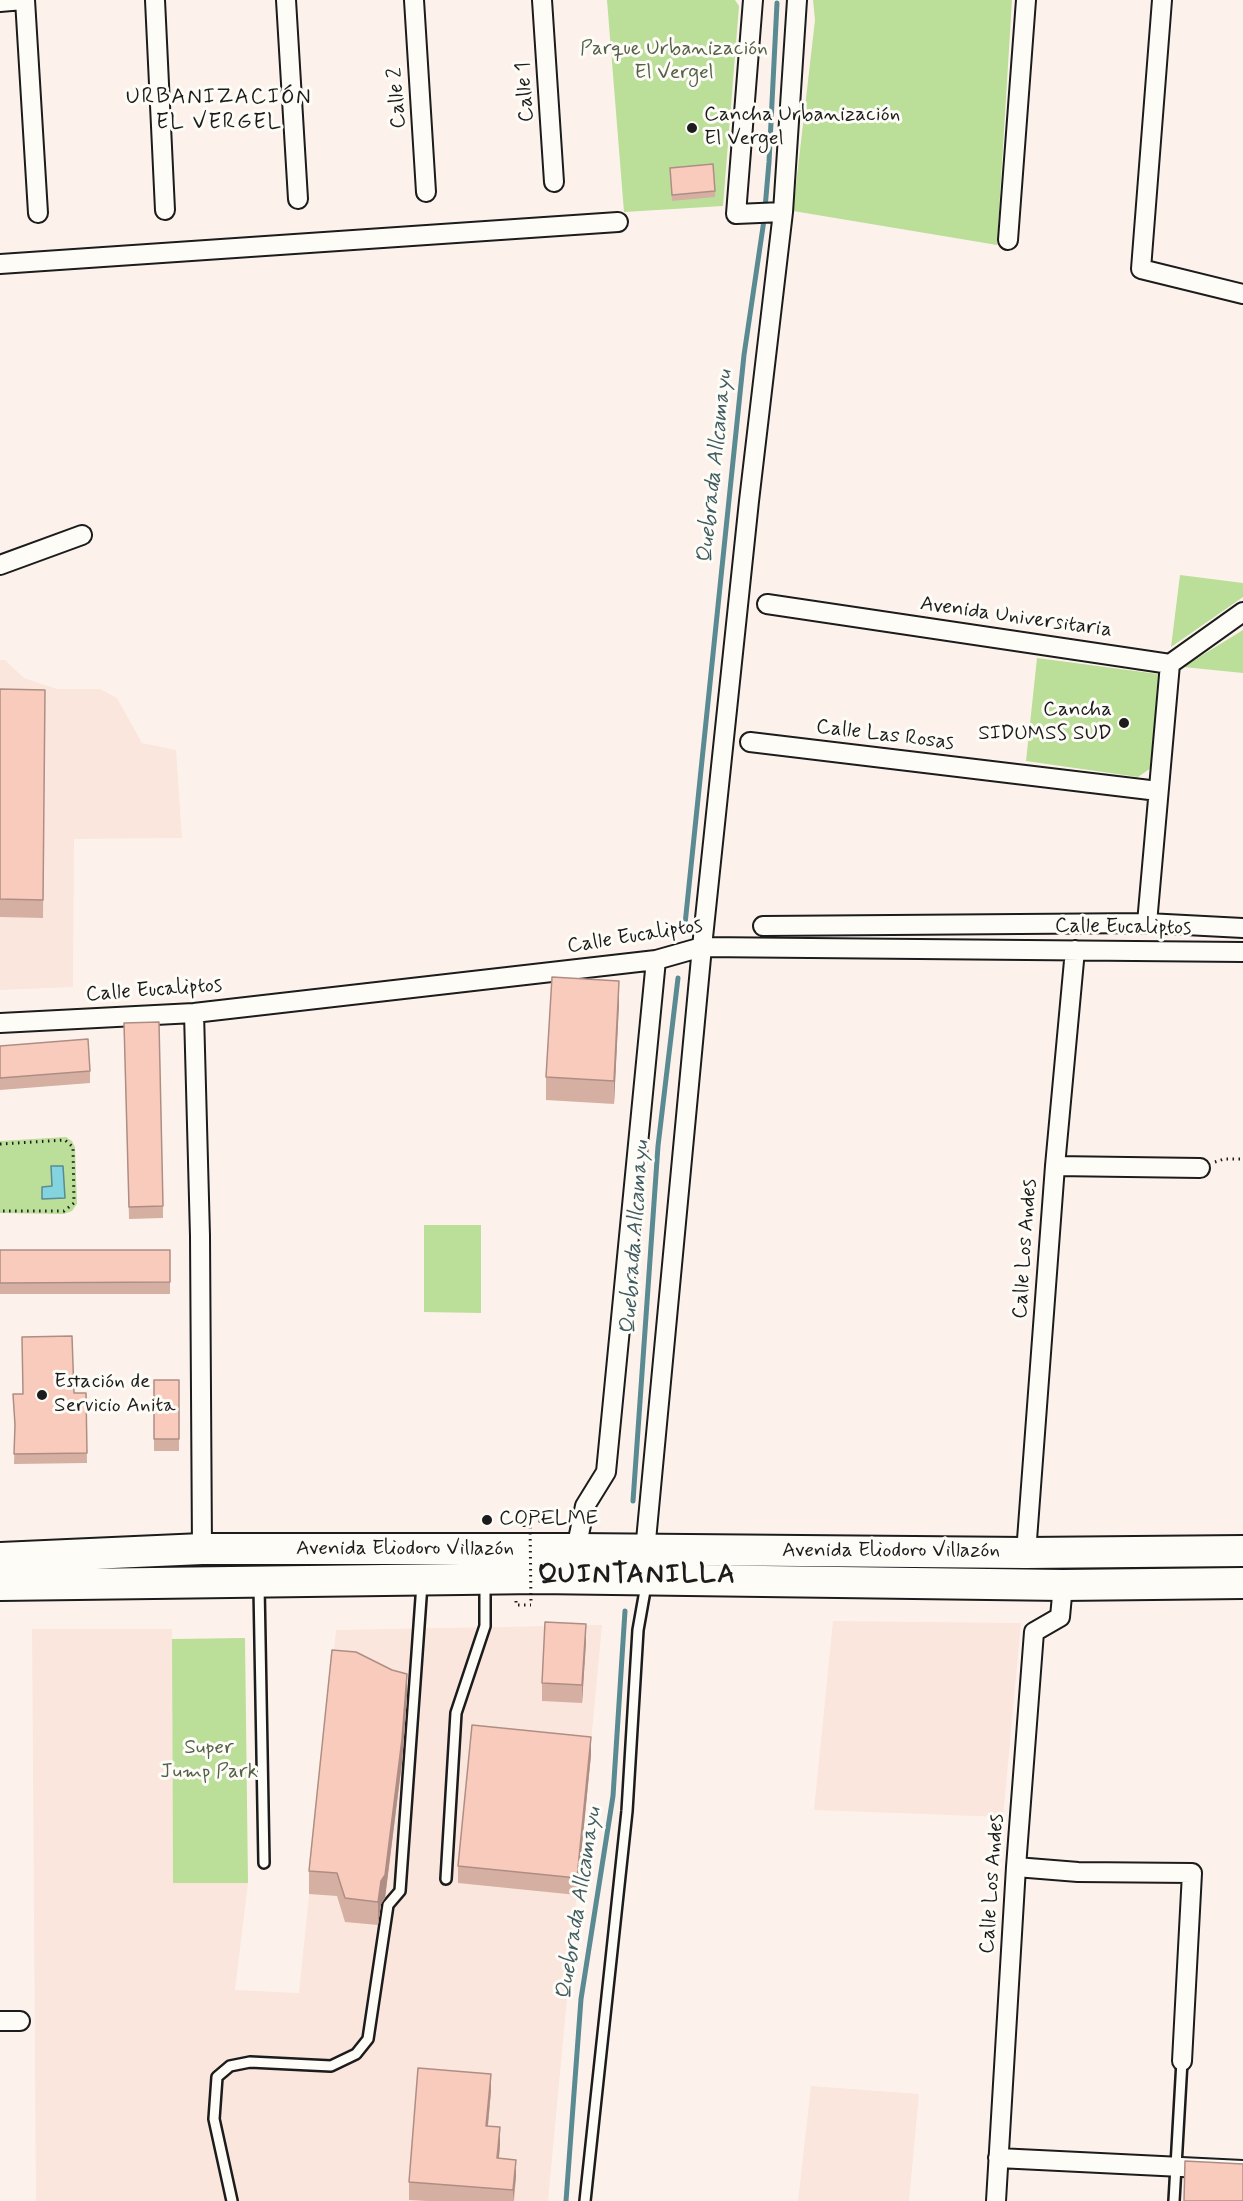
<!DOCTYPE html>
<html>
<head>
<meta charset="utf-8">
<style>
	body { margin:0 }
	canvas { display:block; background:#fcf2eb }
</style>
</head>
<body>
<canvas width="1243" height="2201"></canvas>
<script>
const c = document.querySelector('canvas').getContext('2d');
c.lineJoin = 'round';
function fill(path, color) { c.fillStyle = color; c.fill(path, 'evenodd'); }
function stroke(path, color, width, dash) { c.strokeStyle = color; c.lineWidth = width; c.lineCap = dash ? 'butt' : 'round'; c.setLineDash(dash || []); c.stroke(path); }
function label(font, color, halo, rows, align = 'center') {
  c.font = font + ' Mynerve,sans-serif'; c.lineWidth = 6; c.setLineDash([]); c.textBaseline = 'middle'; c.strokeStyle = halo; c.fillStyle = color; for (const [text, x, y, turn = 0] of rows) {
    c.save(); c.translate(x, y); c.rotate((+turn || 0) * Math.PI / 180); c.textAlign = isNaN(turn) ? turn : align; if (halo) c.strokeText(text, 0, 0); c.fillText(text, 0, 0); c.restore();
  }
}
fill(new Path2D(`
	M0,660h5l19,18 33,11h43l17,9 25,45 34,7 6,88 -108,1 -1,148 -73,3z
	M833,1621l188,2 -18,194 -189,-7z
	M602,1625l-54,576h-512l-4,-572h140l1,254h75l-13,107 64,3 37,-363z
	M811,2086l108,8 -10,107h-111z`), '#fbe6dd');
fill(new Path2D(`
	M607,0h128l4,6 -16,200 -99,6z
	M813,0h199l-15,245 -204,-34 22,-191z
	M1180,575l63,8v14l-72,50z
	M1243,630v43l-60,-6z
	M1037,658l121,16 -7,94 -13,9 -112,-16z
	M66,1137l6,4 3,6 2,57 -5,7 -8,3 -64,-1v-72z
	M424,1225h57v88l-57,-1z
	M245,1638l3,245h-75l-1,-244z`), '#bbdf99');
const water = new Path2D(`
	M51,1166h12l2,32 -23,1v-12l10,-1z`);
fill(water, '#84d4e0');
stroke(water, '#5a8a92', 1.5);
stroke(new Path2D(`
	M684,934l60,-579 20,-135 5,-58 8,-159
	M633,1501l25,-355 20,-168
	M566,2201l15,-202 32,-203 12,-185`), '#5a8a92', 5);
const service = new Path2D(`
	M259,1586l5,277
	M446,1879l10,-166 29,-87v-44
	M232,2201l-18,-82 3,-42 13,-11 20,-4 81,4 25,-12 12,-15 20,-134 12,-14 22,-307
	M585,2201l42,-390 11,-181 8,-45
	M1174,2201l8,-140`);
const minor = new Path2D(`
	M25,0l13,213
	M155,0l10,210
	M286,0l12,199
	M414,0l12,192
	M542,0l12,182
	M753,0l-17,214 47,-2
	M1162,0l-21,269 102,25
	M0,2l23,-2
	M1008,240l18,-240
	M0,264l618,-42
	M0,565l82,-30
	M767,604l403,60 73,-52
	M750,742l408,49
	M1147,923l23,-259
	M763,926l384,-3 96,5
	M194,1013l6,223 2,313
	M0,1023l194,-10 462,-53 46,-13 541,5
	M1055,1166l145,2
	M576,1549l9,-43 21,-34 50,-512
	M645,1551l57,-604 47,-446 34,-289 14,-212
	M1026,1553l29,-387 20,-216
	M1016,1867l62,5 114,1 -10,188
	M0,2021h20
	M998,2158l245,12
	M996,2201l20,-334 18,-235 26,-15 3,-32`);
const trunk = new Path2D(`
	M0,1558l202,-9h374l450,4 217,-2
	M0,1585l538,-7 525,7 180,-2`);
stroke(service, '#1c1c1c', 14);
stroke(minor, '#1c1c1c', 22);
stroke(trunk, '#1c1c1c', 34);
stroke(new Path2D(`
	M0,1144l65,-4 8,7 1,56 -10,8h-64
	M1215,1162l9,-3h19
	M524,1527v-11h18v5h-12
	M516,1601v4h15`), '#1c1c1c', 3, [1.5, 4.5]);
stroke(service, '#fdfcf7', 9);
stroke(minor, '#fdfcf7', 18);
stroke(trunk, '#fdfcf7', 30);
stroke(new Path2D(`
	M530,1521l1,84`), '#1c1c1c', 3, [1.5, 4.5]);
fill(new Path2D(`
	M670,168l45,23v6l-43,4z
	M0,689l45,1 -2,228 -43,-1z
	M619,1004l-5,100 -68,-4v-23z
	M124,1023l39,183v12l-34,1z
	M0,1046l90,25v12l-90,7z
	M0,1250h170v44h-170z
	M154,1380h25v71h-25z
	M86,1393l1,70 -73,1 1,-33 -2,-37z
	M586,1642l-4,61 -40,-2v-18z
	M407,1697l-5,65 -17,136 -4,6 -3,21 -33,-3 -8,-26 -28,-2v-23z
	M591,1755l-14,140 -119,-12v-17z
	M491,2091l-3,35 12,19 -1,13 17,19 -2,24h-87l-18,-1v-18z`), '#d6afa3');
fill(new Path2D(`
	M619,981v23l-5,100v-23z
	M586,1624v18l-4,61v-18z
	M407,1674v23l-5,65 -17,136 -4,6 -3,21v-23z
	M591,1737v18l-14,140v-17z
	M491,2074v17l-5,53v-18z
	M500,2127v18l-3,31v-18z
	M516,2160v17l-3,24v-11z`), '#ae8e84');
const building = new Path2D(`
	M713,164l2,27 -43,4 -2,-27z
	M0,689l45,1 -2,210 -43,-1z
	M552,977l67,4 -5,100 -68,-4z
	M159,1022l4,184 -34,1 -5,-184z
	M88,1039l2,32 -90,7v-32z
	M0,1250h170v32l-170,1z
	M72,1336l2,57h12l1,60 -73,1 1,-29 -2,-31h10l-1,-57z
	M154,1380h25v59h-25z
	M545,1622l41,2 -4,61 -40,-2z
	M332,1650l24,2 36,18 15,4 -5,65 -17,136 -4,6 -3,21 -33,-4 -8,-25 -28,-2z
	M472,1725l119,12 -14,141 -119,-12z
	M418,2068l73,6 -5,52 14,1 -3,31 19,2 -3,30 -104,-8z
	M1185,2161l58,3v37h-59z`);
fill(building, '#f9cbbd');
stroke(building, '#ae8e84', 1.5);
for (const [x, y, r, color] of [
	[692,128,6,"#1c1c1c"],
	[1124,723,6,"#1c1c1c"],
	[42,1395,6,"#1c1c1c"],
	[487,1520,6,"#1c1c1c"]
]) { const dot = new Path2D(); dot.arc(x, y, r, 0, 2 * Math.PI); c.fillStyle = color; c.fill(dot); stroke(dot, '#fdfcf7', 2); }
label('21px', '#546048', '#fdfcf7', [
	["Parque Urbanización",674,50],
	["El Vergel",674,74],
	["Super",209,1749],
	["Jump Park",209,1773]
]);
label('21px', '#1c1c1c', '#fdfcf7', [
	["Calle 1",526,92,-94],
	["Calle 2",398,98,-94],
	["Avenida Universitaria",1016,618,8],
	["Calle Las Rosas",885,736,7],
	["Calle Eucaliptos",1123,928,1],
	["Calle Eucaliptos",635,937,-9],
	["Calle Eucaliptos",154,991,-4],
	["Calle Los Andes",1026,1249,-86],
	["Avenida Eliodoro Villazón",405,1550],
	["Avenida Eliodoro Villazón",891,1552],
	["Calle Los Andes",993,1884,-86]
]);
label('21px', '#1c1c1c', '#fdfcf7', [
	["Cancha Urbanización",704,116],
	["El Vergel",704,140],
	["Cancha",1112,711,"right"],
	["SIDUMSS SUD",1112,735,"right"],
	["Estación de",54,1383],
	["Servicio Anita",54,1407],
	["COPELME",499,1520]
], 'left');
c.letterSpacing = '1.5px';
label('22px', '#1c1c1c', '#fdfcf7', [
	["URBANIZACIÓN",219,98],
	["EL VERGEL",219,123]
]);
c.letterSpacing = '0px';
label('italic 22px', '#405c61', '#fdfcf7', [
	["Quebrada Allcamayu",716,467,-84],
	["Quebrada Allcamayu",636,1238,-86],
	["Quebrada Allcamayu",580,1904,-81]
]);
c.letterSpacing = '1.5px';
label('bold 27px', '#1c1c1c', '#fdfcf7', [
	["QUINTANILLA",637,1576]
]);
c.letterSpacing = '0px';
</script>
</body>
</html>
